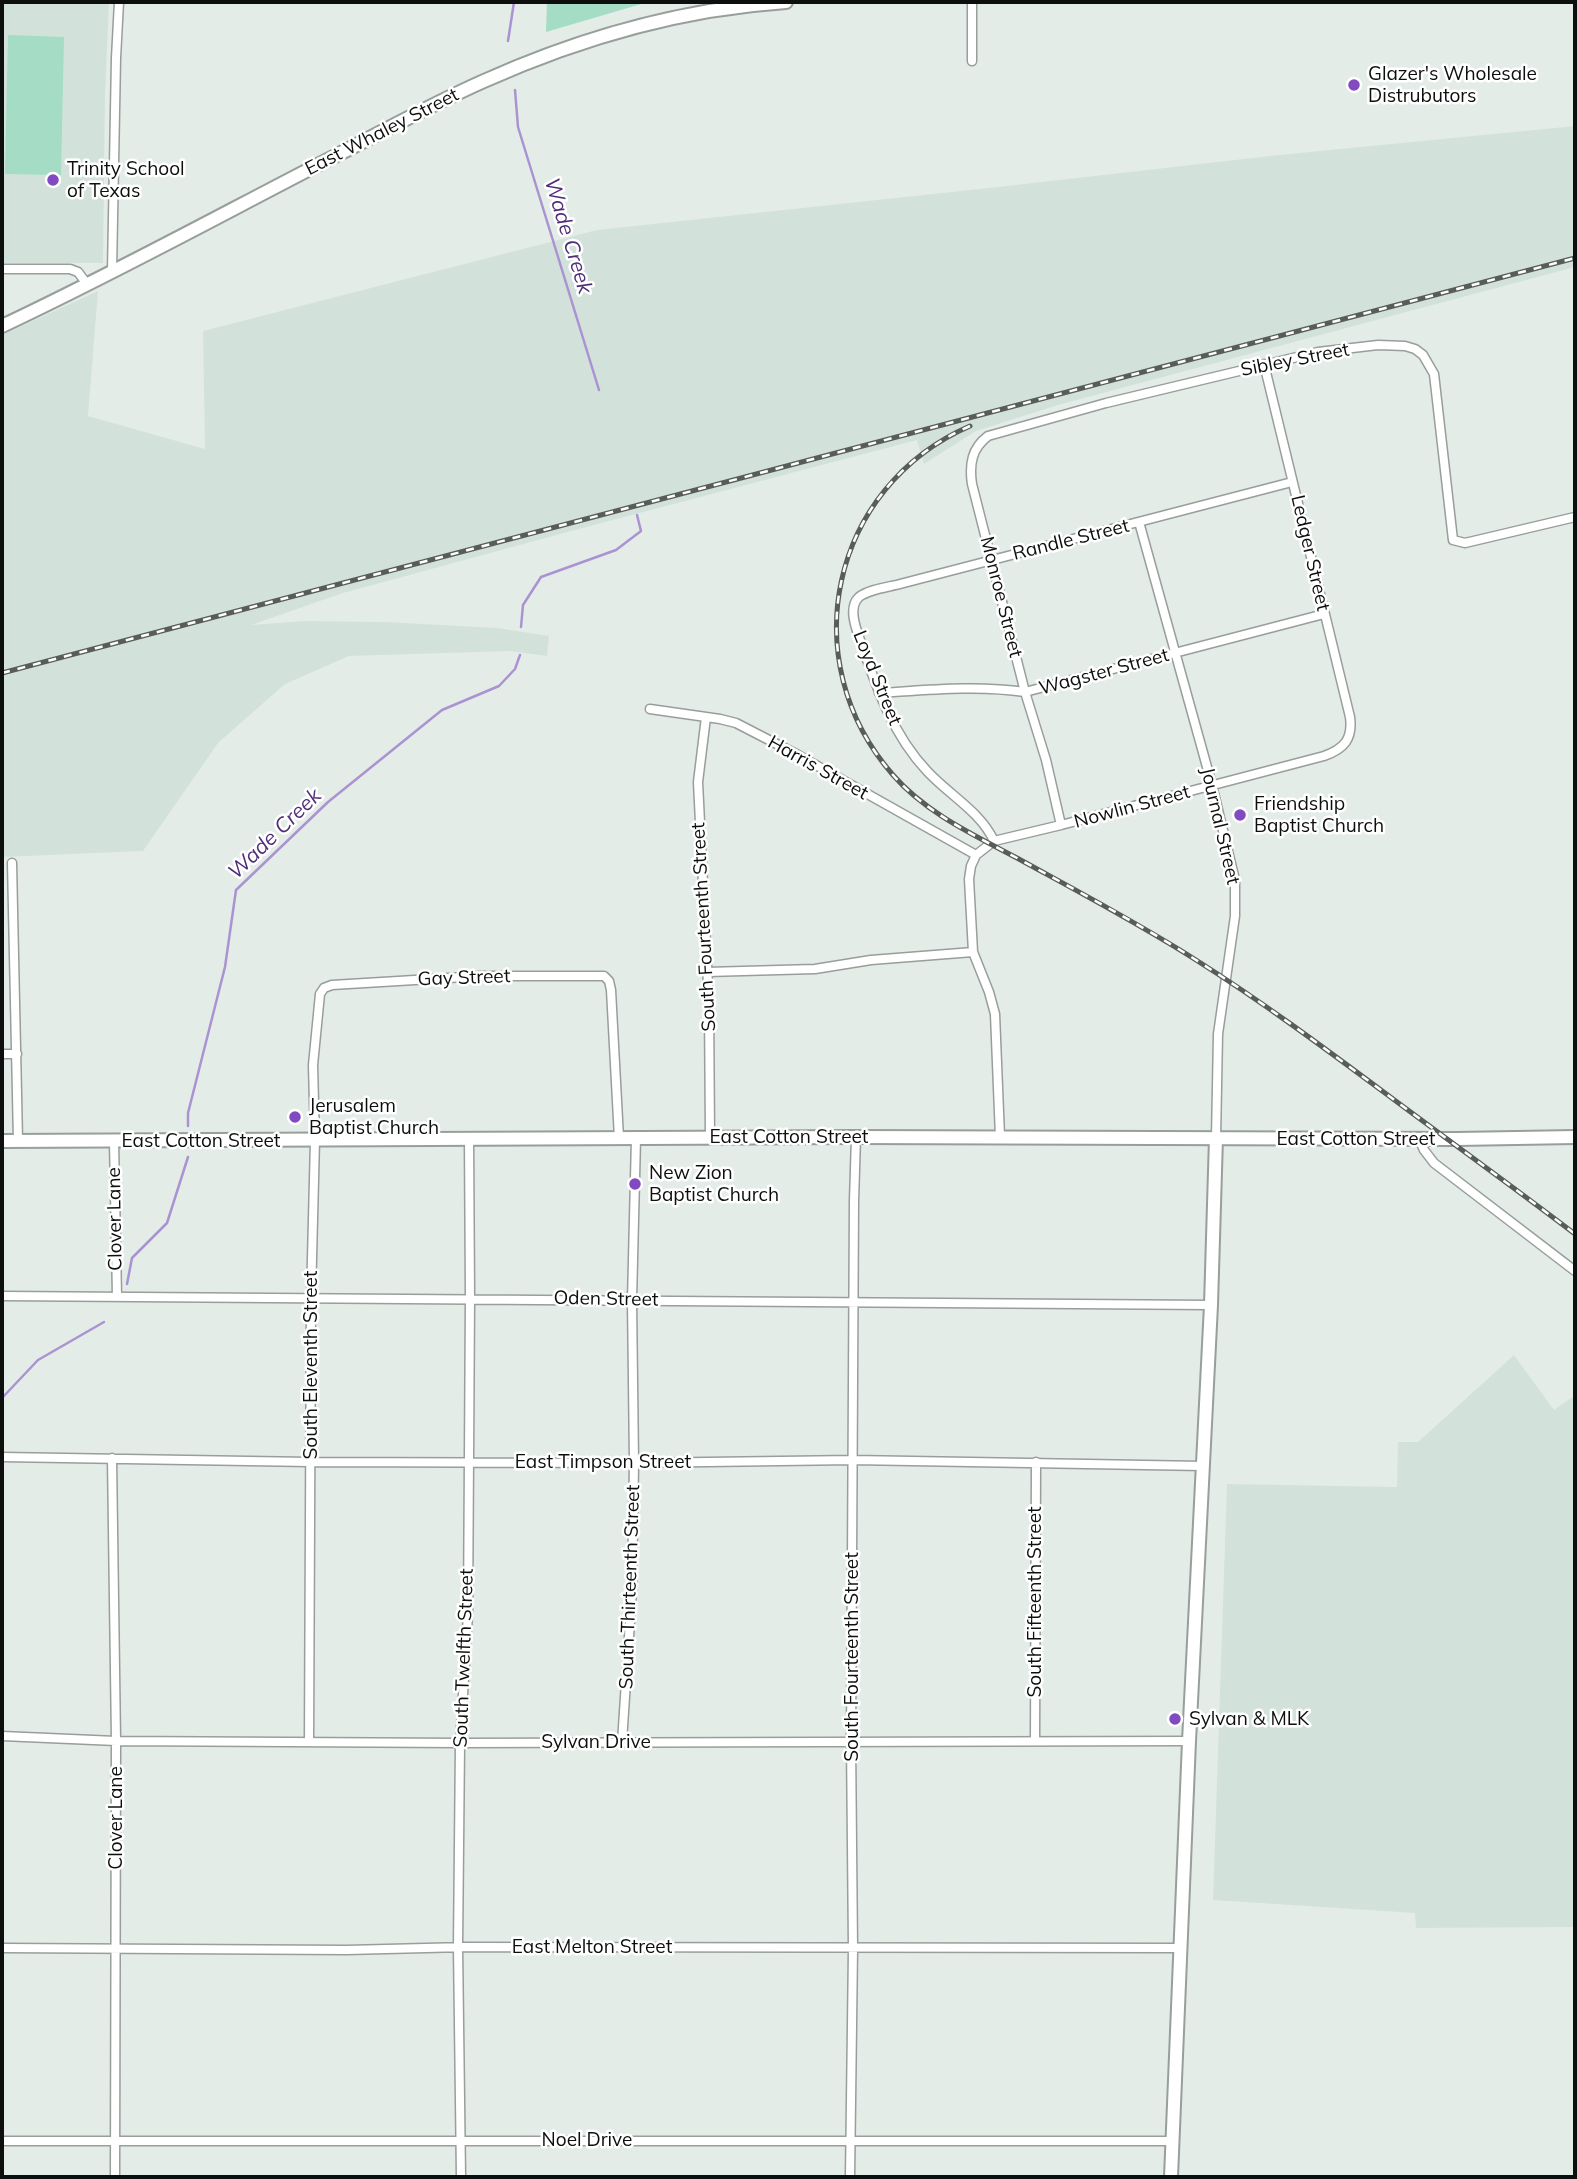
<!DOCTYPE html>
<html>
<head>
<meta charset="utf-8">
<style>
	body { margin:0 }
	#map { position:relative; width:1577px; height:2179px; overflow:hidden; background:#e4ece8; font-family:Mulish,sans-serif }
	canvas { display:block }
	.frame { position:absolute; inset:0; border:4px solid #0c0f0d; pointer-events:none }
</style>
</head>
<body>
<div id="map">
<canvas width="1577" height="2179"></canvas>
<div class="frame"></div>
</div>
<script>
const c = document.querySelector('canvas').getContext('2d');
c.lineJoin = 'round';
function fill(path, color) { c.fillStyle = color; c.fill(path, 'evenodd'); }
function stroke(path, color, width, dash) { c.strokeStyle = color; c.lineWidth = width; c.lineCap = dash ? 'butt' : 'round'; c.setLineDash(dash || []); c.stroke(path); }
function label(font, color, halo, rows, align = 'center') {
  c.font = font + ' Mulish,sans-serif'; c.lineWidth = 5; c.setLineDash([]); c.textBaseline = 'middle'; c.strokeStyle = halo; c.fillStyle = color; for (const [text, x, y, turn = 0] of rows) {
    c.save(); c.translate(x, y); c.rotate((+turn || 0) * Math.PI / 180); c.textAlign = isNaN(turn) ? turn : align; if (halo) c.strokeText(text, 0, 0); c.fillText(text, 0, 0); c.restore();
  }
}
fill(new Path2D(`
	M2,2h107l-4,94 -2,167h-101z
	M1575,126v141l-517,138 -82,26 -52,33 -7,-24 -342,90 -232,63 -92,32 54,-4 80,1 112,6 52,8 -2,20 -37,-5 -161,5 -64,28 -67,59 -75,108 -141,6v-522l96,-44 -10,125 117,33 -2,-118 394,-101 392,-42 290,-33z
	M1514,1355l40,55 21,-15v532l-159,1 -1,-15 -202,-13 14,-416 170,3 1,-45h20z`), '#d2e2db');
fill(new Path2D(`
	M547,2h101l-102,30z
	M8,35l56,2 -3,138 -56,-1z`), '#a4dcc5');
stroke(new Path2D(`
	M508,41l6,-39
	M515,90l3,37 81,263
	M521,627l2,-22 18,-28 75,-27 25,-19 -4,-16
	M188,1126v-13l37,-146 11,-77 92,-88 114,-92 57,-24 16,-17 5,-14
	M127,1284l5,-26 35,-35 21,-66
	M2,1398l36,-38 66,-38`), '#ab93d2', 2.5);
const street = new Path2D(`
	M972,2v59
	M2,269h68l8,3 9,12
	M112,271l4,-213 3,-56
	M1139,522l73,263 23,95v36l-17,118 -2,104
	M879,693c49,-3 98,-8 146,-1l299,-78
	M650,709l70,10 16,4 62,32 178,100
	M706,717l-8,65 11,223 1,132
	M1061,825l-15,-65 -21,-68 -53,-208c-3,-20 0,-36 16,-48l118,-33 212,-51 60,-7 27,1 10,3 8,6 11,19 19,166 12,3 110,-26
	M994,841c-13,-29 -46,-47 -67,-70 -34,-36 -50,-82 -66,-128 -4,-12 -14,-35 -2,-46 10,-8 30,-10 41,-13l392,-102
	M12,863l6,278
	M707,972l108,-3 56,-9 102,-8
	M2,1054h15
	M1000,1137l-5,-123 -6,-22 -16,-40 -4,-73 2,-13 5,-11 18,-14 67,-16 263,-69c20,-7 29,-17 26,-39l-86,-353
	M1419,1139l5,11 10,13 141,108
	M114,1141l3,156
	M2,1296l1209,9
	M2,1457l308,5 324,1 219,-3 350,6
	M112,1458l4,283 -1,436
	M2,1736l114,5 344,2 729,-2
	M309,1741l2,-443 4,-158 -2,-75 7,-71 4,-6 8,-3 149,-9h123l5,5 2,9 8,148
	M1035,1741l1,-279
	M622,1742l10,-151 2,-128 -2,-163 4,-162
	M2,1948l345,2 118,-3 717,1
	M2,2141h1171
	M461,2177l-3,-230 2,-204 8,-129 2,-316 -1,-159
	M850,2177l3,-228 -2,-207 3,-541 2,-64`);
const secondary = new Path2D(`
	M2,326c113,-53 224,-114 335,-171 49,-25 97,-52 147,-74 96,-43 197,-72 302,-79
	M2,1141l854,-4 601,2 118,-2
	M1171,2177l18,-436 22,-436 5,-167`);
stroke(street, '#979e9b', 11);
stroke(secondary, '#979e9b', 16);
stroke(street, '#fff', 8);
stroke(secondary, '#fff', 12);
const rail = new Path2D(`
	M970,426c-140,61 -177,235 -77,349 33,38 81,60 124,83 60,33 121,65 179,102 65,41 127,87 189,133 63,47 127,93 190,141
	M2,673l1573,-415`);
stroke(rail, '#585d5a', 5);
stroke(rail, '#fff', 2.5, [8]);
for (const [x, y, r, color] of [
	[1354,85,7,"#814ac1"],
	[53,180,7,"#814ac1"],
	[1240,815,7,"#814ac1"],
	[295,1117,7,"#814ac1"],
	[635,1184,7,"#814ac1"],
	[1175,1719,7,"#814ac1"]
]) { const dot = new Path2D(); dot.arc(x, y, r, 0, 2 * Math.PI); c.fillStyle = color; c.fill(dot); stroke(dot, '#fff', 2.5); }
label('19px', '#0c0f0d', '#fff', [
	["Glazer's Wholesale",1368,74],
	["Distrubutors",1368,96],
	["Trinity School",67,169],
	["of Texas",67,191],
	["Friendship",1254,804],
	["Baptist Church",1254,826],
	["Jerusalem",309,1106],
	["Baptist Church",309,1128],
	["New Zion",649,1173],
	["Baptist Church",649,1195],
	["Sylvan & MLK",1189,1719]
], 'left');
label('19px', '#0c0f0d', '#fff', [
	["East Whaley Street",382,132,-27],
	["Sibley Street",1295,360,-11],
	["Randle Street",1071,540,-14],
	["Ledger Street",1310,553,77],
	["Monroe Street",1001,597,76],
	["Wagster Street",1104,672,-15],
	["Loyd Street",877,678,68],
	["Harris Street",818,768,29],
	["Nowlin Street",1132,807,-15],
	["Journal Street",1220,826,77],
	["South Fourteenth Street",704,927,-93],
	["Gay Street",464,978,-2],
	["East Cotton Street",789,1137],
	["East Cotton Street",1356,1139],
	["East Cotton Street",201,1141],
	["Clover Lane",115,1219,-91],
	["Oden Street",606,1299,1],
	["South Eleventh Street",311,1365,-90],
	["East Timpson Street",603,1462],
	["South Thirteenth Street",630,1587,-88],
	["South Fifteenth Street",1035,1602,-90],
	["South Fourteenth Street",852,1657,-90],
	["South Twelfth Street",464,1658,-88],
	["Sylvan Drive",596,1742],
	["Clover Lane",116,1818,-90],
	["East Melton Street",592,1947],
	["Noel Drive",587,2140]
]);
label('italic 21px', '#4f2e78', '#fff', [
	["Wade Creek",568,236,73],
	["Wade Creek",275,834,-44]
]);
</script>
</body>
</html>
